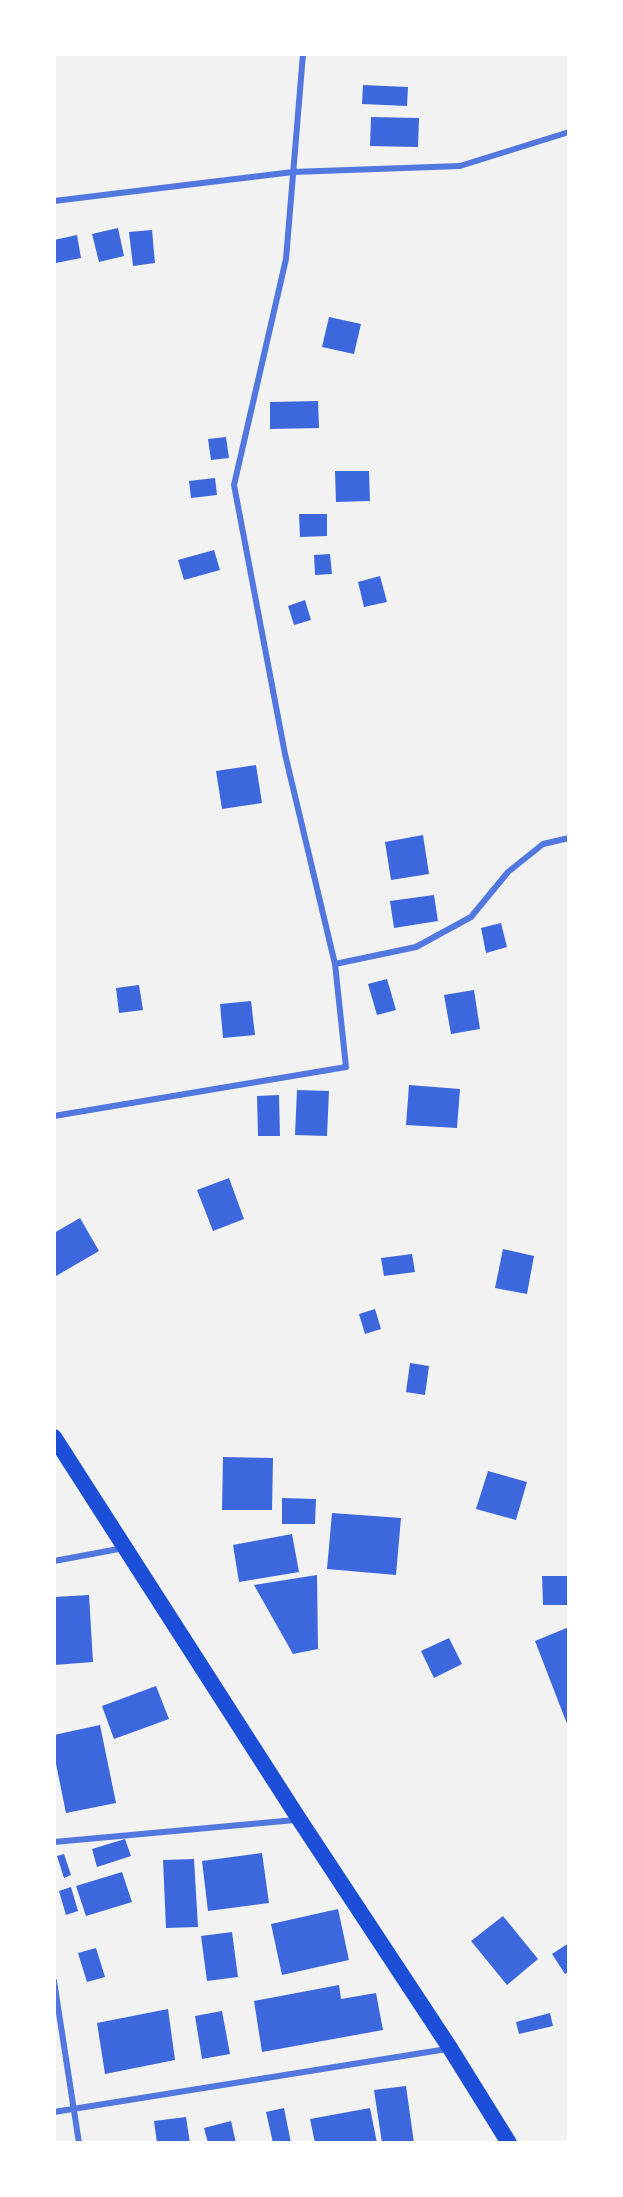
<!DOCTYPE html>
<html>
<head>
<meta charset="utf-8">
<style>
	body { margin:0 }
	#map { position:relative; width:623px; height:2197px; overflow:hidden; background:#f2f2f2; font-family:Figtree,sans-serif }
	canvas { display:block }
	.frame { position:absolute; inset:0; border:56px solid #fff; pointer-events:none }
</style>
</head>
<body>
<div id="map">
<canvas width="623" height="2197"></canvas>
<div class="frame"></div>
</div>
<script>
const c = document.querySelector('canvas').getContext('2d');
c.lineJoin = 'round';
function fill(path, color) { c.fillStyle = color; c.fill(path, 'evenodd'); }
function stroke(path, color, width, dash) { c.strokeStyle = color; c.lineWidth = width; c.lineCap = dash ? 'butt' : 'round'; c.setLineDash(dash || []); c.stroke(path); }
fill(new Path2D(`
	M363,85l45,2 -1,19 -45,-2z
	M371,117l48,1 -1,29 -48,-1z
	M118,228l6,28 -25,6 -7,-28z
	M152,230l3,33 -22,3 -4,-34z
	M77,235l4,23 -25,5 -2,-23z
	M329,317l32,7 -7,30 -32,-7z
	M318,401l1,27 -49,1v-27z
	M226,437l3,21 -18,2 -3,-21z
	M335,471h34l1,30 -34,1z
	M215,478l2,17 -26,3 -2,-17z
	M299,514h28v22l-27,1z
	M214,550l6,20 -36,10 -6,-20z
	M330,554l2,20 -17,1 -1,-20z
	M380,576l7,26 -23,5 -6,-25z
	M305,600l6,20 -17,5 -6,-19z
	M256,765l6,38 -40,6 -6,-38z
	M423,835l6,39 -38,6 -6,-38z
	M434,895l4,26 -44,7 -4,-27z
	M501,923l6,24 -21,6 -5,-25z
	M387,979l9,31 -19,5 -9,-31z
	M139,985l4,25 -24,3 -3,-25z
	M474,990l6,39 -29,5 -7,-39z
	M251,1001l4,34 -32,3 -3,-34z
	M409,1085l51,4 -3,39 -51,-3z
	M297,1090l32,1 -2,45 -32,-1z
	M279,1095l1,41h-22l-1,-40z
	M229,1178l15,41 -31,12 -16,-41z
	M80,1218l19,33 -43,25 -2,-4v-39z
	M503,1249l31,7 -7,38 -32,-6z
	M412,1254l3,18 -31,4 -3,-18z
	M375,1309l6,20 -16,5 -6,-20z
	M410,1363l19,3 -4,29 -19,-3z
	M223,1457l50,1 -1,52h-50z
	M488,1471l39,11 -11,38 -40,-11z
	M282,1498l34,1 -1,25h-33z
	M332,1513l69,5 -5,57 -69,-6z
	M292,1534l7,38 -60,10 -6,-37z
	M317,1575l1,74 -25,5 -39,-69z
	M542,1576h27v29h-26z
	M89,1595l4,67 -39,3v-68z
	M569,1627v102l-34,-88z
	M449,1638l13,26 -28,14 -13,-27z
	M156,1686l13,33 -55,20 -12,-33z
	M100,1725l16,78 -50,10 -12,-59v-19z
	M125,1839l6,17 -34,11 -5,-18z
	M262,1853l7,50 -61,8 -6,-50z
	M64,1854l7,21 -7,3 -7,-22z
	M194,1859l4,68 -32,1 -3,-68z
	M122,1872l10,30 -46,14 -10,-30z
	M71,1887l7,24 -12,4 -7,-24z
	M338,1909l11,51 -67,15 -11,-51z
	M503,1916l35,43 -31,26 -36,-44z
	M232,1932l6,45 -31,4 -6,-45z
	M569,1943v29l-4,2 -13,-20z
	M96,1948l9,29 -18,5 -9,-29z
	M339,1985l2,14 35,-6 7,37 -121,22 -8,-51z
	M168,2009l7,51 -70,14 -8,-51z
	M222,2011l8,43 -28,5 -7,-43z
	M550,2013l3,13 -34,8 -3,-12z
	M406,2086l8,57h-32l-8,-53z
	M284,2108l7,35h-18l-7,-31z
	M370,2108l7,35h-62l-5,-24z
	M186,2117l4,26h-33l-3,-22z
	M231,2121l5,22h-28l-4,-15z`), '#3d67dc');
stroke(new Path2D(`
	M54,201l239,-29 167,-6 109,-34
	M335,964l81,-17 55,-30 37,-45 35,-28 26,-6
	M54,1116l292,-49 -11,-103 -50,-210 -51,-269 52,-226 17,-205
	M54,1561l70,-13
	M54,1842l241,-22
	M54,1981l25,162
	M54,2112l393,-63`), '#5277de', 6);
stroke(new Path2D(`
	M54,1437l245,382 151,229 59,95`), '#1d4ed8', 16);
</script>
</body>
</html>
